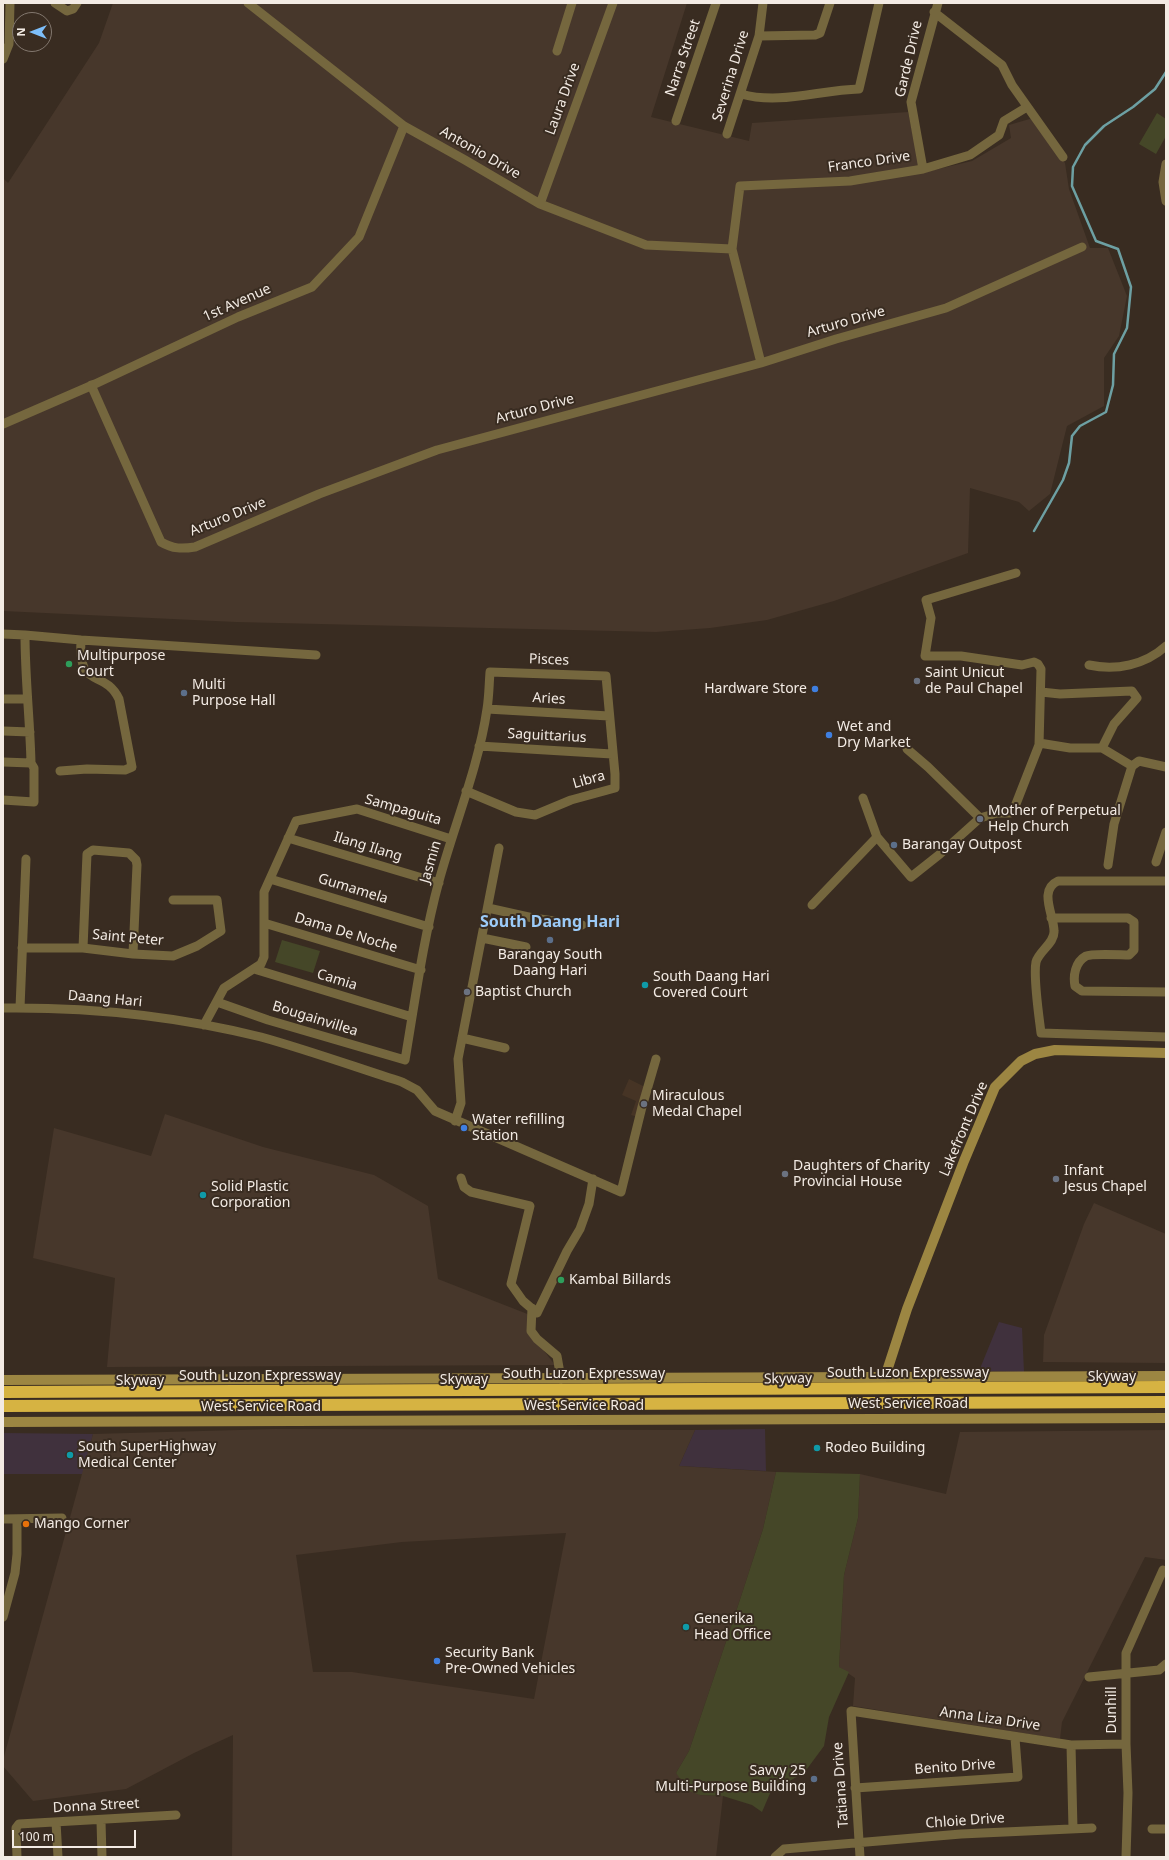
<!DOCTYPE html>
<html>
<head>
<meta charset="utf-8">
<style>
	body { margin:0 }
	#map { position:relative; width:1169px; height:1860px; overflow:hidden; background:#392c21; font-family:"Noto Sans",sans-serif }
	canvas { display:block }
	.frame { position:absolute; inset:0; border:4px solid #f3ebe4; pointer-events:none }
	.north { position:absolute; left:12px; top:12px; width:40px; height:40px; box-sizing:border-box; background:#392c21; border:1px solid #83786f; border-radius:50%; rotate:270deg; font-size:11px; font-weight:700; line-height:16px; text-align:center; color:#f3ebe4 }
	.north::after { content:''; display:block; margin:auto; width:14px; height:18px; background:#7dbef9; clip-path:polygon(50% 0,100% 100%,50% 72%,0 100%) }
	.scale { position:absolute; left:12px; top:1830px; width:124px; height:18px; box-sizing:border-box; border:2px solid #f3ebe4; border-top:0; padding-left:5px; font-size:12px; line-height:14px; white-space:nowrap; color:#f3ebe4; -webkit-text-stroke:3px #392c21; paint-order:stroke }
</style>
</head>
<body>
<div id="map">
<canvas width="1169" height="1860"></canvas>
<div class="frame"></div>
<div class="north">N</div>
<div class="scale">100 m</div>
</div>
<script>
const c = document.querySelector('canvas').getContext('2d');
c.lineJoin = 'round';
function fill(path, color) { c.fillStyle = color; c.fill(path, 'evenodd'); }
function stroke(path, color, width, dash) { c.strokeStyle = color; c.lineWidth = width; c.lineCap = dash ? 'butt' : 'round'; c.setLineDash(dash || []); c.stroke(path); }
function label(font, color, halo, rows, align = 'center') {
  c.font = font + ' "Noto Sans",sans-serif'; c.lineWidth = 4; c.setLineDash([]); c.textBaseline = 'middle'; c.strokeStyle = halo; c.fillStyle = color; for (const [text, x, y, turn = 0] of rows) {
    c.save(); c.translate(x, y); c.rotate((+turn || 0) * Math.PI / 180); c.textAlign = isNaN(turn) ? turn : align; if (halo) c.strokeText(text, 0, 0); c.fillText(text, 0, 0); c.restore();
  }
}
fill(new Path2D(`
	M999,1322l23,6 2,44 -45,-1z
	M765,1429l1,42 -87,-5 16,-36z
	M3,1433l90,1 -10,40h-80z`), '#40313d');
fill(new Path2D(`
	M113,3h574l-36,114 98,24 3,-18 156,-11 13,61 51,-12 39,-23 -2,-13 24,-7 32,45 4,26 21,59h18l19,48 -8,40 -15,22v48l-37,20 -17,68 -21,17 -10,-9 -49,-14 -2,65 -134,48 -67,19 -57,8 -54,4 -420,-10 -233,-11v-433l5,5 91,-140z
	M165,1114l98,33 111,28 54,31 10,73 92,36 -3,14 28,36 -448,2 8,-89 -82,-20 21,-130 97,28z
	M1094,1203l72,31v129l-123,-1 1,-27 40,-111z
	M275,1429l420,1 -16,36 97,6 -13,57 -31,95 -43,127 -13,22 24,22 23,1 -7,61h-484l1,-122 -39,18 -68,36 -93,12 -30,-35v-6l90,-326zM566,1533l-32,166 -182,-27h-39l-17,-117 106,-13z
	M1166,1430v130l-21,-3 -83,165 -2,17 -207,-33 2,-28 -16,-11 5,-92 14,-57 2,-44 86,20 14,-62z`), '#47372b');
fill(new Path2D(`
	M629,1079l18,9 -9,29 -7,-2 5,-14 -14,-6z`), '#463425');
fill(new Path2D(`
	M1157,113l9,6v17l-10,18 -17,-10z
	M282,940l38,11 -7,22 -38,-11z
	M776,1472l84,2 -2,44 -14,57 -5,92 10,5 -20,45 -5,29 -20,27 -33,18 -9,21 -10,-7 -29,-9 -23,-1 -11,-4 -13,-18 13,-22 43,-127 31,-95z`), '#454728');
stroke(new Path2D(`
	M1034,531l29,-51 6,-17 3,-27 8,-10 26,-14 7,-27 1,-31 13,-26 4,-41 -13,-38 -22,-8 -24,-55 1,-19 12,-22 19,-19 29,-19 22,-18 11,-17`), '#6da0a3', 2.5);
stroke(new Path2D(`
	M55,3l12,8 6,-2 4,-6
	M248,3l156,123 61,34 75,44 106,41 86,4
	M934,12l68,53 10,20 51,72
	M759,36l56,-1 5,-2 10,-30
	M557,51l15,-48
	M3,59l6,-15 1,-41
	M741,94c39,11 78,-4 118,-5l20,-86
	M676,121l40,-118
	M727,134l32,-98 4,-33
	M1166,164l-3,18 3,19
	M923,169l-12,-67 27,-99
	M540,204l73,-201
	M761,363l-29,-114 8,-63 110,-5 73,-12 47,-14 29,-20 5,-14 23,-14
	M91,385l70,157c12,7 21,7 34,5l124,-53 118,-44 324,-87 75,-24 110,-31 136,-61
	M3,424l92,-40 143,-67 74,-30 47,-50 45,-111
	M3,634l22,1c0,43 5,85 6,128l-28,-1
	M25,635l56,5 235,15
	M1089,665c27,6 56,0 77,-19
	M3,699h24
	M487,709l122,7
	M3,731l27,1
	M1039,743l31,5h32l12,-24 23,-26 -5,-7 -72,3 -19,-2
	M479,746l133,8
	M1102,748l30,18 -18,58 -6,41
	M907,749l21,18 52,51
	M1132,766l7,-5 27,6
	M60,771l27,-2 38,1 7,-3 -13,-68c-15,-31 -41,-8 -38,-59
	M863,798l14,39 34,40 29,-23 40,-36 17,-5h13l4,-4 25,-64 2,-76 -3,-5 -4,-2 -12,3 -61,-9h-36l6,-38 -5,-18 90,-27
	M3,800l31,2v-34l-3,-5
	M288,838l151,45
	M1156,862l10,-30
	M270,879l159,48
	M1166,881h-108c-20,9 -4,34 -4,50 1,12 -15,20 -18,31 -3,15 3,54 5,71l125,4
	M812,905l65,-68
	M488,908l45,10 49,7
	M1051,918h77l6,4v28l-5,5c-8,0 -37,-2 -43,1 -11,6 -13,20 -11,30l7,5 84,1
	M264,923l157,47
	M482,938l44,9
	M22,948h61l50,6 40,2 24,-10 24,-15 -4,-31h-44
	M83,948l4,-94 6,-4 36,3 7,7 1,5 -4,89
	M254,969l158,48
	M217,1002l51,18 137,40c10,-59 18,-120 34,-179 15,-55 40,-116 48,-172 2,-12 2,-24 3,-37l116,4 9,98v14l-44,12 -36,15 -19,-3 -50,-21
	M3,1008c86,-1 174,8 258,29 47,13 94,30 141,45l15,8 18,21 186,81 21,-85 14,-48
	M20,1008l6,-149
	M204,1025l20,-37 37,-24 3,-7v-65l32,-71 61,-12 94,30
	M462,1038l43,10
	M455,1121l6,-18 -3,-44 41,-211
	M461,1178l3,9 7,5 59,14 -19,78 12,17 14,12 30,-62 13,-22 9,-25 4,-25
	M532,1308l-1,23 6,8 20,17 4,23
	M3,1519l59,-1
	M3,1617l12,-44 2,-19v-35
	M1089,1677l70,-7 7,-6
	M1071,1745l2,84
	M855,1788l163,-11 -3,-39
	M101,1821l1,36
	M56,1822l2,35
	M1152,1829h14
	M17,1857l-1,-29 3,-4 157,-9
	M775,1857l9,-8 177,-15 131,-6
	M860,1857l-9,-146 220,34 55,-1
	M1126,1857l2,-64 -2,-49v-91l37,-83`), '#75673e', 9);
stroke(new Path2D(`
	M885,1377l22,-68 57,-148 31,-74 26,-26 14,-7 20,-4 111,3
	M3,1380l1163,-4
	M3,1422l1163,-4`), '#9c8642', 10);
stroke(new Path2D(`
	M3,1392l1163,-5
	M3,1406l1163,-4`), '#d6b342', 12);
for (const [x, y, r, color] of [
	[69,664,4,"#2e9e5b"],
	[917,681,4,"#6b7280"],
	[815,689,4,"#3f7fe0"],
	[184,693,4,"#5c6f8a"],
	[829,735,4,"#3f7fe0"],
	[980,819,4,"#6b7280"],
	[894,845,4,"#5c6f8a"],
	[550,940,4,"#5c6f8a"],
	[645,985,4,"#0f9aa8"],
	[467,992,4,"#6b7280"],
	[644,1104,4,"#6b7280"],
	[464,1128,4,"#3f7fe0"],
	[785,1174,4,"#6b7280"],
	[1056,1179,4,"#6b7280"],
	[203,1195,4,"#0f9aa8"],
	[561,1280,4,"#2e9e5b"],
	[817,1448,4,"#0f9aa8"],
	[70,1455,4,"#0f9aa8"],
	[26,1524,4,"#e8710a"],
	[686,1627,4,"#0f9aa8"],
	[437,1661,4,"#3f7fe0"],
	[814,1779,4,"#5c6f8a"]
]) { const dot = new Path2D(); dot.arc(x, y, r, 0, 2 * Math.PI); c.fillStyle = color; c.fill(dot); stroke(dot, '#392c21', 1.5); }
label('14px', '#f3ebe4', '#392c21', [
	["Narra Street",683,58,-71],
	["Garde Drive",909,59,-77],
	["Severina Drive",731,76,-73],
	["Laura Drive",563,99,-70],
	["Antonio Drive",480,153,30],
	["Franco Drive",869,162,-8],
	["1st Avenue",237,303,-24],
	["Arturo Drive",846,322,-16],
	["Arturo Drive",535,409,-15],
	["Arturo Drive",228,517,-22],
	["Pisces",549,660,2],
	["Aries",549,699,3],
	["Saguittarius",547,736,3],
	["Libra",589,780,-16],
	["Sampaguita",403,810,16],
	["Ilang Ilang",368,847,17],
	["Jasmin",431,862,-74],
	["Gumamela",353,889,17],
	["Dama De Noche",346,933,17],
	["Saint Peter",128,938,5],
	["Camia",337,980,17],
	["Daang Hari",105,999,5],
	["Bougainvillea",315,1019,17],
	["Lakefront Drive",964,1129,-67],
	["South Luzon Expressway",908,1373],
	["South Luzon Expressway",584,1374],
	["South Luzon Expressway",260,1376],
	["Skyway",1112,1377],
	["Skyway",788,1379,-1],
	["Skyway",464,1380],
	["Skyway",140,1381],
	["West Service Road",908,1404],
	["West Service Road",584,1406],
	["West Service Road",261,1407],
	["Dunhill",1112,1710,-90],
	["Anna Liza Drive",990,1719,8],
	["Benito Drive",955,1767,-4],
	["Tatiana Drive",841,1785,-94],
	["Donna Street",96,1806,-3],
	["Chloie Drive",965,1821,-4]
]);
label('14px', '#f3ebe4', '#392c21', [
	["Multipurpose",77,656],
	["Court",77,672],
	["Saint Unicut",925,673],
	["de Paul Chapel",925,689],
	["Multi",192,685],
	["Purpose Hall",192,701],
	["Hardware Store",807,689,"right"],
	["Wet and",837,727],
	["Dry Market",837,743],
	["Mother of Perpetual",988,811],
	["Help Church",988,827],
	["Barangay Outpost",902,845],
	["Barangay South",550,955,"center"],
	["Daang Hari",550,971,"center"],
	["South Daang Hari",653,977],
	["Covered Court",653,993],
	["Baptist Church",475,992],
	["Miraculous",652,1096],
	["Medal Chapel",652,1112],
	["Water refilling",472,1120],
	["Station",472,1136],
	["Daughters of Charity",793,1166],
	["Provincial House",793,1182],
	["Infant",1064,1171],
	["Jesus Chapel",1064,1187],
	["Solid Plastic",211,1187],
	["Corporation",211,1203],
	["Kambal Billards",569,1280],
	["South SuperHighway",78,1447],
	["Medical Center",78,1463],
	["Rodeo Building",825,1448],
	["Mango Corner",34,1524],
	["Generika",694,1619],
	["Head Office",694,1635],
	["Security Bank",445,1653],
	["Pre-Owned Vehicles",445,1669],
	["Savvy 25",806,1771,"right"],
	["Multi-Purpose Building",806,1787,"right"]
], 'left');
label('bold 16px', '#9ccbf8', '#392c21', [
	["South Daang Hari",550,922]
]);
</script>
</body>
</html>
